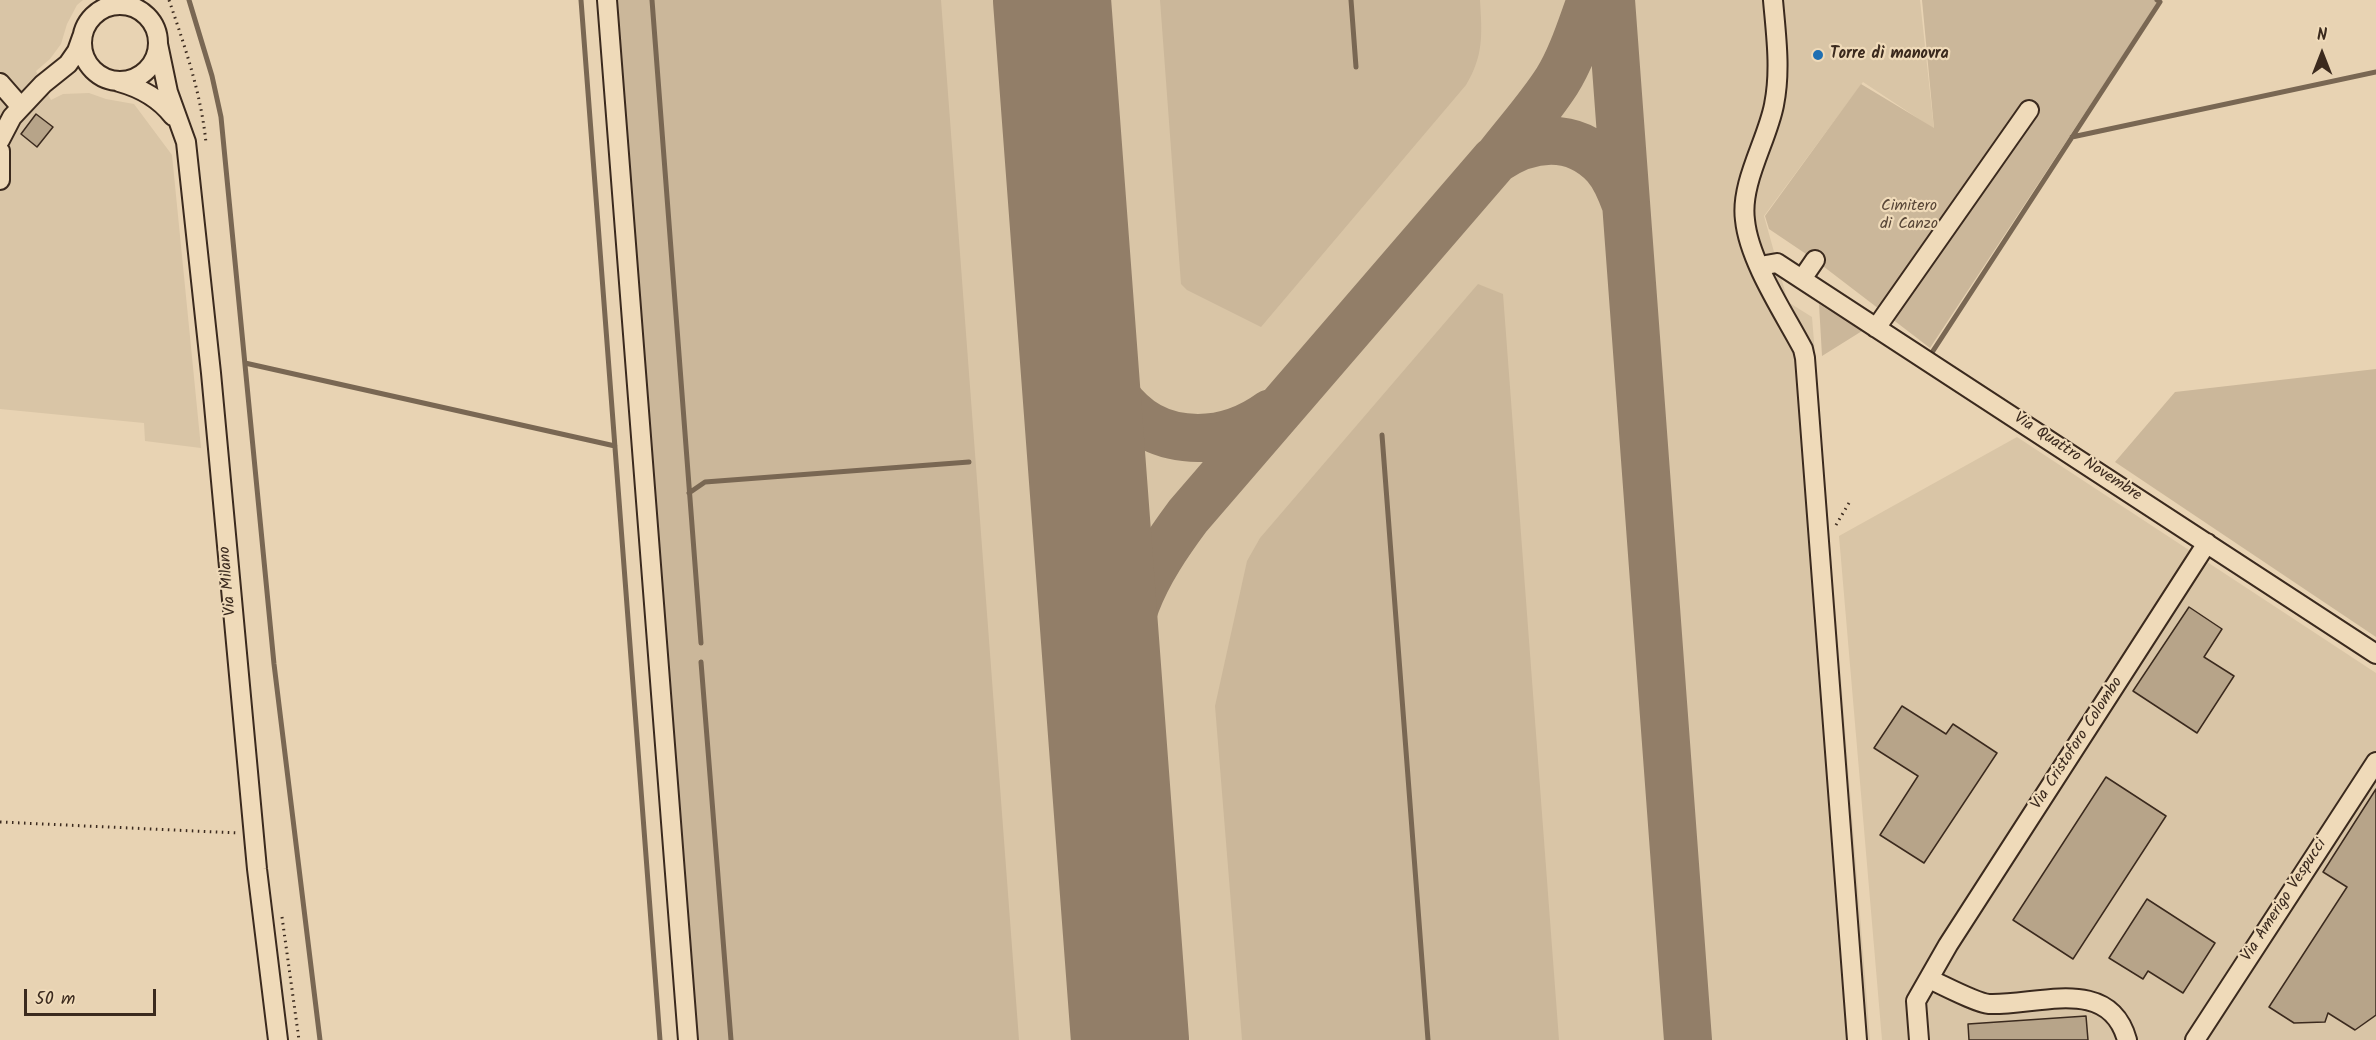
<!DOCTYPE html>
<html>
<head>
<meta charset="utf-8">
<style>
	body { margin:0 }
	#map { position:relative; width:2376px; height:1040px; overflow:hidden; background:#e8d3b3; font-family:Kalam,sans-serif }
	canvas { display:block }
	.north { position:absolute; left:2292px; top:24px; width:60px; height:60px; -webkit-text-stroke:4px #efdab9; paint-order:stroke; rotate:0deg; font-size:16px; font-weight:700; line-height:24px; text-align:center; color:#3b2a1e }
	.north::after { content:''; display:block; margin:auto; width:21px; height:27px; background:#3b2a1e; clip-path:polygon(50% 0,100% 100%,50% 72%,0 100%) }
	.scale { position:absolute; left:24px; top:989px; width:132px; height:27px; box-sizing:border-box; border:3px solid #3b2a1e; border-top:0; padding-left:8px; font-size:18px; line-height:21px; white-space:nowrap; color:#3b2a1e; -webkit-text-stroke:4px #efdab9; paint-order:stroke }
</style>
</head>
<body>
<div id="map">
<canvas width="2376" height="1040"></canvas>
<div class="north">N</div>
<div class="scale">50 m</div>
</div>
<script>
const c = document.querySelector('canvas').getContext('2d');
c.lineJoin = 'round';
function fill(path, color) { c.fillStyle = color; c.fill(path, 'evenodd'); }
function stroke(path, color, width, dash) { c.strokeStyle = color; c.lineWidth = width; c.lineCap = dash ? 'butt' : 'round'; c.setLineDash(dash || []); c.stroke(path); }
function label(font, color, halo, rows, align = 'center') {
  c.font = font + ' Kalam,sans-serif'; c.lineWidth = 4.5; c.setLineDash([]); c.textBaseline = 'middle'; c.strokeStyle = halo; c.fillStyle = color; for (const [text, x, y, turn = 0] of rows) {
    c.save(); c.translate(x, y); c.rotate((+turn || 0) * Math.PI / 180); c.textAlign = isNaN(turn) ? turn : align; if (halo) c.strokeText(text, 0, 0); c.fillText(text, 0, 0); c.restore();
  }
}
fill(new Path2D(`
	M0,0h83l-6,5 -10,19 -6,20 -11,15 -14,12 15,29 12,-6 26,-1 17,6 28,5 38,51 29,293 -56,-7 -1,-18 -144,-14z
	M597,0h1323l14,129 -71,-47 -99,134 24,86 24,15 58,723h-1192z
	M2017,437l359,236v367h-494l-43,-504z`), '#d9c5a6');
fill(new Path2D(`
	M616,0h325l78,1040h-324z
	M1160,0h320c2,34 4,55 -14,85l-205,242 -74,-37 -6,-6z
	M1922,0h233l3,2 -228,346 -115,-88 -46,-31 -4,-13 96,-132 73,44z
	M1478,284l25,10 56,746h-317l-27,-334 32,-145 13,-23z
	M1819,304l43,27 -40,25z
	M2376,369v268l-261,-175 60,-70z`), '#cbb79a');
stroke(new Path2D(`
	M189,0l23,76 9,41 53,547 46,376
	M581,0l79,1040
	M652,0l49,643
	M1351,0l5,67
	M2072,137l304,-65
	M1931,354l229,-352 -3,-2
	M245,363l370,83
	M1382,435l46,605
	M689,493l16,-11 264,-20
	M701,662l30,378`), '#796753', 5);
stroke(new Path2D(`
	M1611,0l77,1040
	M1497,159c20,-26 42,-50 60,-78 15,-24 24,-54 34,-81
	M1075,303c21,63 44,135 123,135 28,0 51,-9 73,-25
	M1107,734c7,-44 14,-88 29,-130 12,-32 32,-61 52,-88l307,-356c35,-24 78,-29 110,5 10,11 16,26 21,40`), '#927e68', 48);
stroke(new Path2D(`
	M1052,0l78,1040`), '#927e68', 118);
const building = new Path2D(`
	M36,114l17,13 -16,20 -16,-13z
	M2189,607l33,22 -18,28 30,19 -37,57 -64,-42z
	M1902,706l44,28 7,-10 44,29 -73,110 -44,-28 38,-59 -44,-28z
	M2106,777l60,39 -93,143 -60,-39z
	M2376,789v226l-21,15 -27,-17 -3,9 -31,1 -25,-16 78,-120 -24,-15z
	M2147,899l68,44 -32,50 -35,-22 -5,8 -34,-21z
	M2086,1016l2,24h-119l-1,-16z`);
fill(building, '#b7a489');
stroke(building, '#3b2a1e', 1.5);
const minor = new Path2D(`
	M607,0l81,1040
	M1773,0c3,35 8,70 1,105 -7,36 -34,78 -29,115 4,41 39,93 58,129l2,9 52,682
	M82 43a38 38 0 1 1 76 0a38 38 0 1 1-76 0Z
	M158,44l10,48 18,50 25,231 46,496 21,171
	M119,82c22,6 40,16 54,34
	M0,83l21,24
	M0,140l12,-23 31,-33 25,-20 9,-13 5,-14
	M0,151v29
	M1760,266l17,-3 599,391
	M1802,279l13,-19
	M1876,328l153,-218
	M1929,979c14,6 47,24 60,25 48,2 120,-29 138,36
	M1919,1040l-3,-39 32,-56 259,-402
	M2195,1040l181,-278`);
stroke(minor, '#3b2a1e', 22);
stroke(new Path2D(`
	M169,0c16,47 32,93 37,143
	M1836,525l13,-22
	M0,822l238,11
	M282,917l17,123`), '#3b2a1e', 3, [1.5, 4.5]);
stroke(minor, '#efdab9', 18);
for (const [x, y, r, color] of [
	[1818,55,6,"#1f6fb2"]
]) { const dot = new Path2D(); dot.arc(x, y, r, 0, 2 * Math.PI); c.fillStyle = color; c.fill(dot); stroke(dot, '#efdab9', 2); }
label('bold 16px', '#3b2a1e', '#efdab9', [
	["Torre di manovra",1830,55]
], 'left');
label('16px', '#584637', '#efdab9', [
	["Cimitero",1909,207],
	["di Canzo",1909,225]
]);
label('16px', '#3b2a1e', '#efdab9', [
	["Via Quattro Novembre",2077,458,33],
	["Via Milano",229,581,-95],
	["Via Cristoforo Colombo",2078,744,-57],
	["Via Amerigo Vespucci",2285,901,-57]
]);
</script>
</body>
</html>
